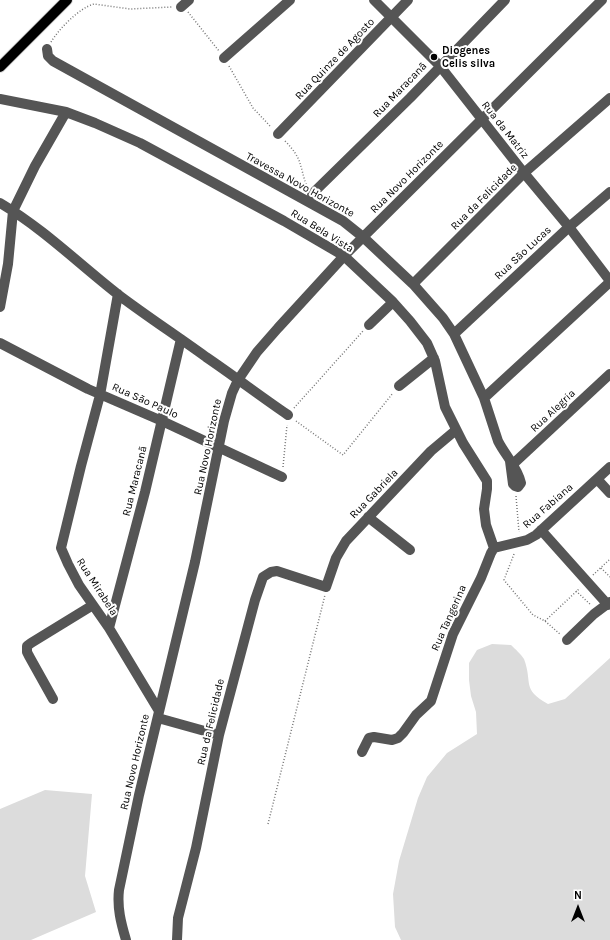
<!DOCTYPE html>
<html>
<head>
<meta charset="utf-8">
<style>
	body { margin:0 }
	#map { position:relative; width:610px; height:940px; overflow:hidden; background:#fff; font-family:Karla,sans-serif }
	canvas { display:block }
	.north { position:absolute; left:558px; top:888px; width:40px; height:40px; -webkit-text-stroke:3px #fff; paint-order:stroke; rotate:0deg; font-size:11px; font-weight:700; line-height:16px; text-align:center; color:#000 }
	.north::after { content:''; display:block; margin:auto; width:14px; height:18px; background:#000; clip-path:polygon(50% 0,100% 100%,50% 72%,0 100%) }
</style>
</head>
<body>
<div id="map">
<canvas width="610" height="940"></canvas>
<div class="north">N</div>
</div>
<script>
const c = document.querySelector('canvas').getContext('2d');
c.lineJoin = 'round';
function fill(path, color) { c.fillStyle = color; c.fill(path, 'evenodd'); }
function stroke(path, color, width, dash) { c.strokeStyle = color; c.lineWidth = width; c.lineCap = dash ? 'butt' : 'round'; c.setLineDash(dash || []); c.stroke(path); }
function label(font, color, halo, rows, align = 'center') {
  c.font = font + ' Karla,sans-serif'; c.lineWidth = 4; c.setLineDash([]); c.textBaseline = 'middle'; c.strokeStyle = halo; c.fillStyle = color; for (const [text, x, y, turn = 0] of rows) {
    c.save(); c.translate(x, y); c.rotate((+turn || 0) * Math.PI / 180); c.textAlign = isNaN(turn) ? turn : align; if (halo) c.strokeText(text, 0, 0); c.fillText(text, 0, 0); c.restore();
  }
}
fill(new Path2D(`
	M492,644l19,1c4,4 10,9 13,14 9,24 -3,30 24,45l17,-5 45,-41v282h-209l-6,-13 -2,-33 6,-33 19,-63 9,-21 20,-24 30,-19 -1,-22 -5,-16 -2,-16v-17l8,-13z
	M45,790l47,4 -7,82 11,36 -65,28h-31v-131z`), '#dcdcdc');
const major = new Path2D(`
	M0,67l67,-67`);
stroke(major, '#dbdbdb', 12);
stroke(new Path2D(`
	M188,12l31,39
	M51,42c8,-13 28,-34 43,-38l36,5 42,-2
	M229,66l24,42 18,19
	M285,141c18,18 14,24 22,46
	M294,408l69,-77
	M296,421l47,34 50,-62
	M283,467l4,-42
	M516,496l3,36
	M514,554l-10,26 29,35 12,6 16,14
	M601,568l9,9
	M593,575l17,-16
	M576,591l15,14
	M545,621l35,-33
	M268,824l57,-229`), '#777', 1.5, [1, 2]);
stroke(new Path2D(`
	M374,0l66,66 84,107 45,54 41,54
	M181,7l8,-7
	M47,49l1,7 5,5 290,160 20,16 50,47 30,34 11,16 30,64 14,43c7,14 20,27 23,42l-3,4 -3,-1 -2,-2 -3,-23
	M224,58l66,-58
	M0,99l66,13 29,11 45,20 144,78 60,35 49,46 17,19 17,22 8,18 10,46 18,36 24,38v8l-3,20 2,16 8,23
	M278,134l130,-134
	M312,194l98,-96 95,-98
	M0,203c44,26 80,62 120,93 28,21 57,40 86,61 28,19 54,39 82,58
	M413,284l111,-111 86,-75
	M118,294l-18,101 -19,71 -20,82 7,16 11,21 30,43 50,83
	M0,307l8,-43 5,-53 22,-45 31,-54
	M369,325l24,-23
	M454,334l115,-107 41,-35
	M0,343l88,46 74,32 120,56
	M399,386l35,-28
	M484,398l126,-116
	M512,465l98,-91
	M597,479l13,14
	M368,517l42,33
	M541,530l67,75
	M494,548l33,-8 9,-5 74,-68
	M109,628l36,-136 36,-153
	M567,640l27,-26 16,-12
	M53,699l-24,-43 -2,-4v-6l4,-3 62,-38
	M158,718l61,17
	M362,752l7,-14 5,-1 18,3 6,-2 5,-5 13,-18 15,-14 22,-67 28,-56 10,-25 3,-5
	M126,940c-5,-17 -9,-32 -7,-50l20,-95 56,-233 29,-141 8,-28 6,-13 19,-28 21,-24 66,-72 258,-256
	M177,940l1,-22 18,-70 23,-113 36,-135 8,-23 8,-5 6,-1 49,16 10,-29 10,-17 85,-90 25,-21`), '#555', 10);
stroke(major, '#000', 10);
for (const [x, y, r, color] of [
	[434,57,4,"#000"]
]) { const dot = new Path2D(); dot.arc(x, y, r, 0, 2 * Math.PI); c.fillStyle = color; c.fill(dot); stroke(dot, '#fff', 1.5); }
label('bold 11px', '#000', '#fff', [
	["Diogenes",442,51],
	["Celis silva",442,64]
], 'left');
label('11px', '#000', '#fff', [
	["Rua Quinze de Agosto",335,59,-46],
	["Rua Maracanã",400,90,-46],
	["Rua da Matriz",505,130,52],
	["Rua Novo Horizonte",407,177,-45],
	["Travessa Novo Horizonte",300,185,29],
	["Rua da Felicidade",484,197,-45],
	["Rua Bela Vista",322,231,32],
	["Rua São Lucas",523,253,-43],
	["Rua São Paulo",145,401,24],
	["Rua Alegria",553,411,-43],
	["Rua Novo Horizonte",208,447,-78],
	["Rua Maracanã",135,481,-76],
	["Rua Gabriela",374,494,-46],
	["Rua Fabiana",548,506,-41],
	["Rua Mirabela",97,587,57],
	["Rua Tangerina",449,618,-66],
	["Rua da Felicidade",211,722,-77],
	["Rua Novo Horizonte",135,762,-77]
]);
</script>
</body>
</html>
